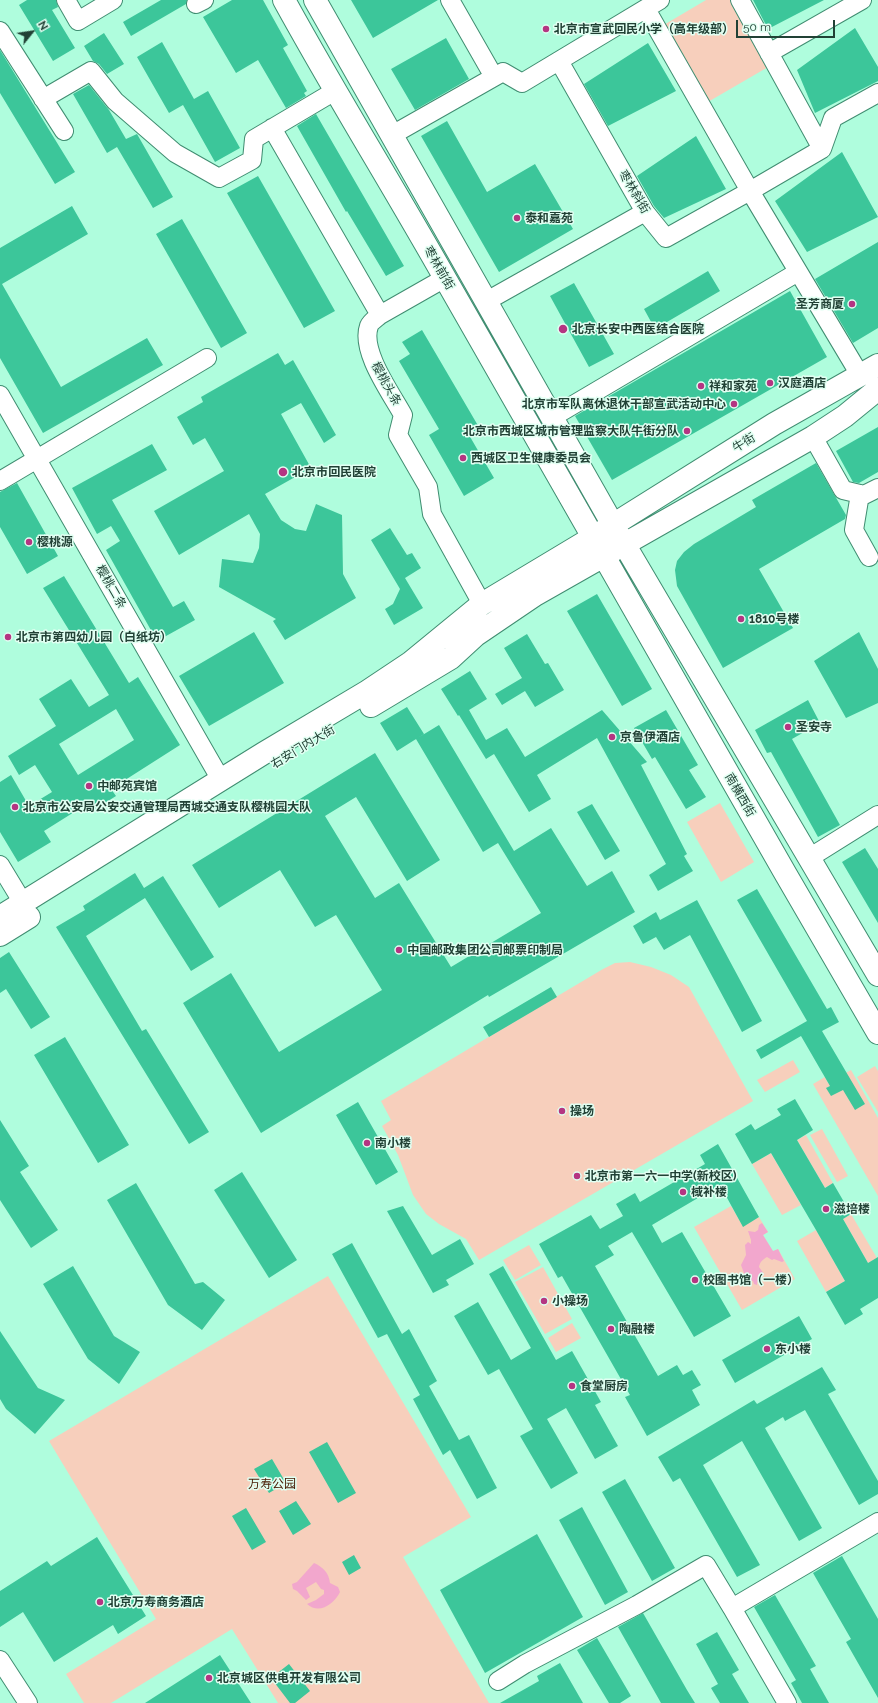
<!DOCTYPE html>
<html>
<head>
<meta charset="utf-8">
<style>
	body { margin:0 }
	#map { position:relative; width:878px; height:1703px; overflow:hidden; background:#affddd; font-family:Raleway,sans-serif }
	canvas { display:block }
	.north { position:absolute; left:12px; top:12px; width:40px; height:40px; -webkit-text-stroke:3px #e1fff2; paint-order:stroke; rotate:60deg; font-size:11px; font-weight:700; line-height:16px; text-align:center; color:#214135 }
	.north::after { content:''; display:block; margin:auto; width:14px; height:18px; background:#214135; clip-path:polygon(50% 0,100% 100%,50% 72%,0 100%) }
	.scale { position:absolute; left:736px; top:20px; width:99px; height:18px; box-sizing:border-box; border:2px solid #214135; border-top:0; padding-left:5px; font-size:12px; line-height:14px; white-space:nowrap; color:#214135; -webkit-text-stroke:3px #e1fff2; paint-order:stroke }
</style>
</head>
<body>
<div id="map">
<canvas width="878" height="1703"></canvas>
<div class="north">N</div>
<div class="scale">50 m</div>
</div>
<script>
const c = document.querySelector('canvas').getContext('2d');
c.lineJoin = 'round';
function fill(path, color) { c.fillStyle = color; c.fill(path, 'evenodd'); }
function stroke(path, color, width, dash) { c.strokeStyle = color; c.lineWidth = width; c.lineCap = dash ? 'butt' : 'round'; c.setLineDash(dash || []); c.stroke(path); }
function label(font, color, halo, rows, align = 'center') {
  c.font = font + ' Raleway,"Noto Sans SC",sans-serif'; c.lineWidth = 3; c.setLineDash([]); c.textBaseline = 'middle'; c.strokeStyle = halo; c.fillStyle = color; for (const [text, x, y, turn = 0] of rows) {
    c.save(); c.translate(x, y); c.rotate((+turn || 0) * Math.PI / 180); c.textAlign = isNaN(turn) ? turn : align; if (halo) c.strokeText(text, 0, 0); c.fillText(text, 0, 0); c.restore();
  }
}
fill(new Path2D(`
	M706,0h34l35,63 -74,43 -44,-77z
	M720,803l34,59 -33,20 -34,-60z
	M630,962l21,5 20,8 18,12 64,114 -274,159 -13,-21 -27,-15 -13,-10 -13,-19 -15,-40 -16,-29 9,-6 -10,-19 222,-132 12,-6z
	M793,1060l7,12 -35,20 -8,-12z
	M875,1066l3,5v41l-21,-35z
	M851,1070l27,48v78l-65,-112 12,-7 3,6z
	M822,1129l26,47 -11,6 -27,-47z
	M806,1135l27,48 -8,5 -28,-48z
	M771,1153l30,52 -19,10 -30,-51z
	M731,1206l12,20 16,-9 9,15 -5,3 10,17 5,-3 17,30 -53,31 -48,-83z
	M851,1214l26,44 -9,5 -25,-44z
	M816,1230l29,51 -19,11 -29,-51z
	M529,1245l12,20 -26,15 -12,-20z
	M543,1267l29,52 -27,15 -30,-52z
	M328,1276l143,241 -68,40 86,146h-211l-46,-74 -121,74h-27l-18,-29 90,-55 -107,-178z
	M572,1323l9,15 -25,14 -8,-14z`), '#f7cfbc');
fill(new Path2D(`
	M762,1223l6,9 -5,3 10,16 5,-2 6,12 -2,1 -8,-3 -2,1 -5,-3c-5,3 -7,5 -8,10l5,7 -3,1v4l-4,3v3l-3,-1 -1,-3h-7l-2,-1v-7l-3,-8 5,-10 -1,-10 3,-3 3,2v-4l-3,-9 7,1 3,-2 1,-5z
	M314,1563c9,4 15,10 16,20l8,4 2,5c-6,12 -21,23 -33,12l9,-4 8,-6v-4l-3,-1 -5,-7 -10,6 4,9 -4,3 -9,-9 -4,-2 -1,-5 5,-2z`), '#f2a7cd');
fill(new Path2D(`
	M27,0h29l2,7 -6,3 23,38 -22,13 -34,-56z
	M161,0h26l-1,4 -55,32 -8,-14z
	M232,0h31l25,45 -5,3 24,43 -3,2 2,3 -20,12 -28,-48 -22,13 -33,-56z
	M351,0h87l-65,38z
	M753,0h71l-56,29z
	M855,28l23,39v14l-63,32 -18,-43z
	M104,33l20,31 -17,10 -8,-10 -6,-3 -9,-15z
	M446,38l23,41 -54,31 -24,-41z
	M162,42l32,57 14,-8 32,57 -25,14 -32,-57 -14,8 -32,-56z
	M648,43l28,48 -68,35 -24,-42z
	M0,50l75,122 -20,12 -55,-91z
	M89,85l20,25 17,29 11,-5 36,63 -20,11 -36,-61 -10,6 -34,-59z
	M316,114l88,152 -18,10 -39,-65 -1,1 -49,-86z
	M447,121l40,71 48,-28 38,65 -74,43 -78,-136z
	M696,136l30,53 -62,29 -10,-12 -17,-30z
	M842,152l36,65 -71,35 -32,-51z
	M258,176l77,135 -31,17 -77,-135z
	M72,206l16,28 -86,50 59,103 86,-49 16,27 -120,68 -43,-75v-110z
	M182,219l65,114 -26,15 -65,-114z
	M878,242v86l-25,15 -38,-64z
	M708,271l12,20 -65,38 -11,-20z
	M574,283l40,71 -25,13 -39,-71z
	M790,291l37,66 -215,123 -37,-64z
	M422,330l58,99 -11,6 25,43 -30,18 -35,-61 10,-6 -40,-68 11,-7 -8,-12z
	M278,353l7,12 8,-5 43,75 -12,8 -23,-40 -20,11 30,54 -46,26 16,26 14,9 11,2 10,-27 26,11 1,59 13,24 -71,42 -12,-19 3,-2 -57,-32 3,-28 31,4 6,-15 1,-14 -11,-20 -70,41 -25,-44 70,-40 -19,-33 -12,7 -16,-28 26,-15 -2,-5z
	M878,427v45l-19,11 -6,-1 -17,-31z
	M152,444l15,26 -55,30 61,107 11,-6 11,19 -38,21 -51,-91 14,-9 -9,-15 -14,8 -25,-46z
	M816,463l30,52 -1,4 -86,50 34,59 -70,40 -46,-82 -2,-16 2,-9 7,-9 10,-8 62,-37 -4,-7z
	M17,483l41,73 -31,18 -27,-47v-35z
	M390,528l17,27 5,-2 9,15 -16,10 18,30 -29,17 -9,-16 8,-5 7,-15 -29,-49z
	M64,576l65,107 9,-6 42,68 -69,44 5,7 -24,15 -5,-7 -43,27 7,11 -33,20 -18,-30v-50l11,-7 18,31 23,-14 -17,-27 -16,10 -11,-19 48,-30 -17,-27 32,-20 18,28 20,-12 -66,-107zM116,709l18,31 -56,35 -19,-31z
	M597,594l55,95 -30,17 -55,-95z
	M254,632l30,51 -75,43 -30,-50z
	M859,632l19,37v34l-32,15 -32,-57z
	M527,634l18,30 3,-1 16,27 -29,17 -10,-16 -23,14 -7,-11 27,-16 -18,-30z
	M470,671l17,28 -18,11 17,30 21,-12 18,29 77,-47 45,52 -6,3 46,89 -3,2 9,15 -35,20 -9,-16 17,-11 -69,-126 -60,37 14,24 -22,13 -35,-58 -8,5 -27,-44 -1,1 -17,-27z
	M808,700l12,23 -28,16 48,86 -22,12 -47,-85 -4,1 -12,-23z
	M407,707l17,27 -27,17 -17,-28z
	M666,710l32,55 -9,5 17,27 -20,12 -31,-52 -3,2 -18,-31z
	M439,725l75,126 37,-23 36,58 25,-15 23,41 -146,85 -1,-2 -227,138 -78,-130 48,-30 48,79 103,-62 -46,-75 -21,12 -35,-57 -61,38 -27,-43 183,-112 65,107 -33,21 -51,-84 -31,19 50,82 24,-15 52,84 90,-54 -43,-70 -15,9 -67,-113z
	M592,804l28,47 -15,9 -28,-48z
	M865,848l13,21v54l-36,-61z
	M135,873l9,15 19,-12 51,81 -23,14 -46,-73 -59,38 56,95 4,-2 63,103 -20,12 -133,-217 29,-17 -2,-4z
	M757,889l70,120 4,-2 8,15 -17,9 43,73 -10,6 -12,-20 -12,6 -5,-8 4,-2 -29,-50 -40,23 -5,-9 51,-29 -70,-121z
	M697,900l65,121 -20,11 -52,-97 -26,15 -8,-13 -13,7 -10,-18 23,-14 4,8z
	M9,952l41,65 -19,12 -25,-40 -6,4v-35z
	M551,987l6,10 -68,40 -6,-10z
	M65,1037l64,108 -31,18 -64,-108z
	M795,1099l18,31 -16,10 28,48 8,-5 18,31 -8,5 25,44 10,-6v41l-18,11 3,5 -18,11 -19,-33 19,-11 -29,-51 -45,-77 -19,11 -17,-30 16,-10 4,6 26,-15 -4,-6z
	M358,1102l40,70 -22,13 -40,-70z
	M0,1120l29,46 -9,6 38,58 -27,18 -31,-48z
	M718,1144l41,73 -16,10 -23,-42 -68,40 10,18 20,-11 49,84 -37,21 -62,-105 -24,14 6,9 -19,11 63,110 19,-11 6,10 9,-5 9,15 -9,5 8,15 -53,31 -22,-39 5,-2 -68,-119 -4,2 -19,-34 52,-29 9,14 23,-13 -7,-12 19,-11 5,9 65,-38 -5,-9z
	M242,1172l55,88 -28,18 -55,-88z
	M136,1183l59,101 8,-2 22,18 -23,30 -34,-25 -61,-105z
	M403,1206l29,49 28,-16 14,25 -28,16 3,5 -16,8 -46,-82z
	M352,1243l50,91 7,-5 28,52 -8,5 30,54 10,-5 28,53 -20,11 -27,-49 -7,5 -30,-56 7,-4 -33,-61 -9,4 -46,-84z
	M73,1266l41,70 26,16 -21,32 -31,-25 -45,-75z
	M503,1266l53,94 16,-9 29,51 -6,3 23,41 -23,13 -29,-51 -19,11 31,54 -27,16 -31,-53 13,-7 -34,-60 -11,6 -34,-59 24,-14 33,58 20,-12 -42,-74z
	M799,1316l13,23 -77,44 -13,-23z
	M0,1331l38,57 27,12 -30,34 -29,-25 -6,-10z
	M822,1367l14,23 -8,4 50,87v13l-19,11 -54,-95 -20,11 -2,-4 -18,11 57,100 -23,13 -57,-100 -39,24 57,100 -23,12 -57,-99 -7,4 -15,-25 96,-57 3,4z
	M327,1442l29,51 -18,10 -29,-51z
	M272,1459l14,24 -17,10 -15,-24z
	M625,1479l50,89 -23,13 -50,-89z
	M296,1501l15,23 -18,11 -14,-24z
	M582,1507l46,85 -23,13 -46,-85z
	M246,1508l20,34 -14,8 -20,-34z
	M537,1534l46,83 -98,56 -45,-83z
	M97,1537l49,79 -28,18 -5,-9 -59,37 -31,-50 -23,15v-36l47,-30 4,5z
	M354,1555l7,13 -12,7 -7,-13z
	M842,1556l36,63v79l-32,-56 5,-3 -38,-66z
	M775,1595l41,71 -6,3 19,34h-27l-11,-20 5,-3 -42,-73z
	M643,1613l44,77 8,13h-34l-43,-76z
	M717,1632l22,38 -7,4 17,29h-29l-9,-15 7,-4 -22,-40z
	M597,1638l34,58 -11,7h-11l-32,-53z
	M220,1655l31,48h-106z
	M560,1663l23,40h-83l39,-22 -2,-5z
	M289,1664l21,27 -15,12h-5l-19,-25z`), '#3cc69a');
const minor = new Path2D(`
	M66,0l12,21 35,-21
	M450,0l44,77
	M740,0l82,149
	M196,4l8,-4
	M0,31l64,100
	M769,53l93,-53
	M559,61l86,151 21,26 84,-47 -104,-182
	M43,99l48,-28 24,30 60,52 44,25 33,-18 2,-21 81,-48
	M272,128l108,187c-3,3 -9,6 -11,11 -9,25 22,67 34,89l-5,20 30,52 4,27 50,90
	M392,135l111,-63 19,11 138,-83
	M485,302l160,-90
	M380,315l65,-37
	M860,375l-110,-184 72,-42 11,-31 45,-25
	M0,395l221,385
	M551,418l247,-146
	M813,437l30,53 21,5 14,-7
	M0,481l207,-123
	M860,494l-6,36 15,27
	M809,858l69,-43
	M0,865l23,38
	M732,1608l55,95
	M0,1660l28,43
	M498,1681l27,-17 112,-59 69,-40 26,43 146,-86`);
const major = new Path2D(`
	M284,0c52,95 109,186 162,280 143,251 286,503 432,753
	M315,0l298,525 265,450
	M371,706l80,-48 25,-23 59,-40 278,-158 32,-21 33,-27
	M0,917l264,-164 104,-62 42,-28 72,-59 110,-66 182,-114 104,-59
	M0,935l29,-18`);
stroke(minor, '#408d71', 20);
stroke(major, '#408d71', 24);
stroke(minor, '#fff', 18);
stroke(major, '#fff', 22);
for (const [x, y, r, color] of [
	[546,29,4,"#b43582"],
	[517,218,4,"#b43582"],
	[852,304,4,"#b43582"],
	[563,329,5,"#b43582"],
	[770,383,4,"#b43582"],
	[701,386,4,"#b43582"],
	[734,404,4,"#b43582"],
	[687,431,4,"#b43582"],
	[463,458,4,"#b43582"],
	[283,472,5,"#b43582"],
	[29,542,4,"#b43582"],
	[741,619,4,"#b43582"],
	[8,637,4,"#b43582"],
	[788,727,4,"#b43582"],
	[612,737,4,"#b43582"],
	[89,786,4,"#b43582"],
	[15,807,4,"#b43582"],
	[399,950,4,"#b43582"],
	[562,1111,4,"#b43582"],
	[367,1143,4,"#b43582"],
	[577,1176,4,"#b43582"],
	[683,1192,4,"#b43582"],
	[826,1209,4,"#b43582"],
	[695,1280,4,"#b43582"],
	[544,1301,4,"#b43582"],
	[611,1329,4,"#b43582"],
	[767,1349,4,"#b43582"],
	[572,1386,4,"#b43582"],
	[100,1602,4,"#b43582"],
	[209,1678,4,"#b43582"]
]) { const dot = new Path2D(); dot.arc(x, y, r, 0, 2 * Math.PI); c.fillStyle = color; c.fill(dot); stroke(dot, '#e1fff2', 1.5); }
label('bold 12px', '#214135', '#e1fff2', [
	["北京市宣武回民小学（高年级部）",554,29],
	["泰和嘉苑",525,218],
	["圣芳商厦",844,304,"right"],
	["北京长安中西医结合医院",572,329],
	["汉庭酒店",778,383],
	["祥和家苑",709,386],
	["北京市军队离休退休干部宣武活动中心",726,404,"right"],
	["北京市西城区城市管理监察大队牛街分队",679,431,"right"],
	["西城区卫生健康委员会",471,458],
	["北京市回民医院",292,472],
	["樱桃源",37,542],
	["1810号楼",749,619],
	["北京市第四幼儿园（白纸坊）",16,637],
	["圣安寺",796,727],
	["京鲁伊酒店",620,737],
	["中邮苑宾馆",97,786],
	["北京市公安局公安交通管理局西城交通支队樱桃园大队",23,807],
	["中国邮政集团公司邮票印制局",407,950],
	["操场",570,1111],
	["南小楼",375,1143],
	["北京市第一六一中学(新校区)",585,1176],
	["棫补楼",691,1192],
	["滋培楼",834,1209],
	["校图书馆（一楼）",703,1280],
	["小操场",552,1301],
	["陶融楼",619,1329],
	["东小楼",775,1349],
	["食堂厨房",580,1386],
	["北京万寿商务酒店",108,1602],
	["北京城区供电开发有限公司",217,1678]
], 'left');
label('12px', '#214135', '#e1fff2', [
	["枣林斜街",634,192,59],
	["枣林前街",439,268,60],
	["樱桃头条",386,384,61],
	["牛街",744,443,-32],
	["樱桃二条",111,587,60],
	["右安门内大街",303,747,-31],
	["南横西街",740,795,60]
]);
label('12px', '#471900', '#e1fff2', [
	["万寿公园",272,1484]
]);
</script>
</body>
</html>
